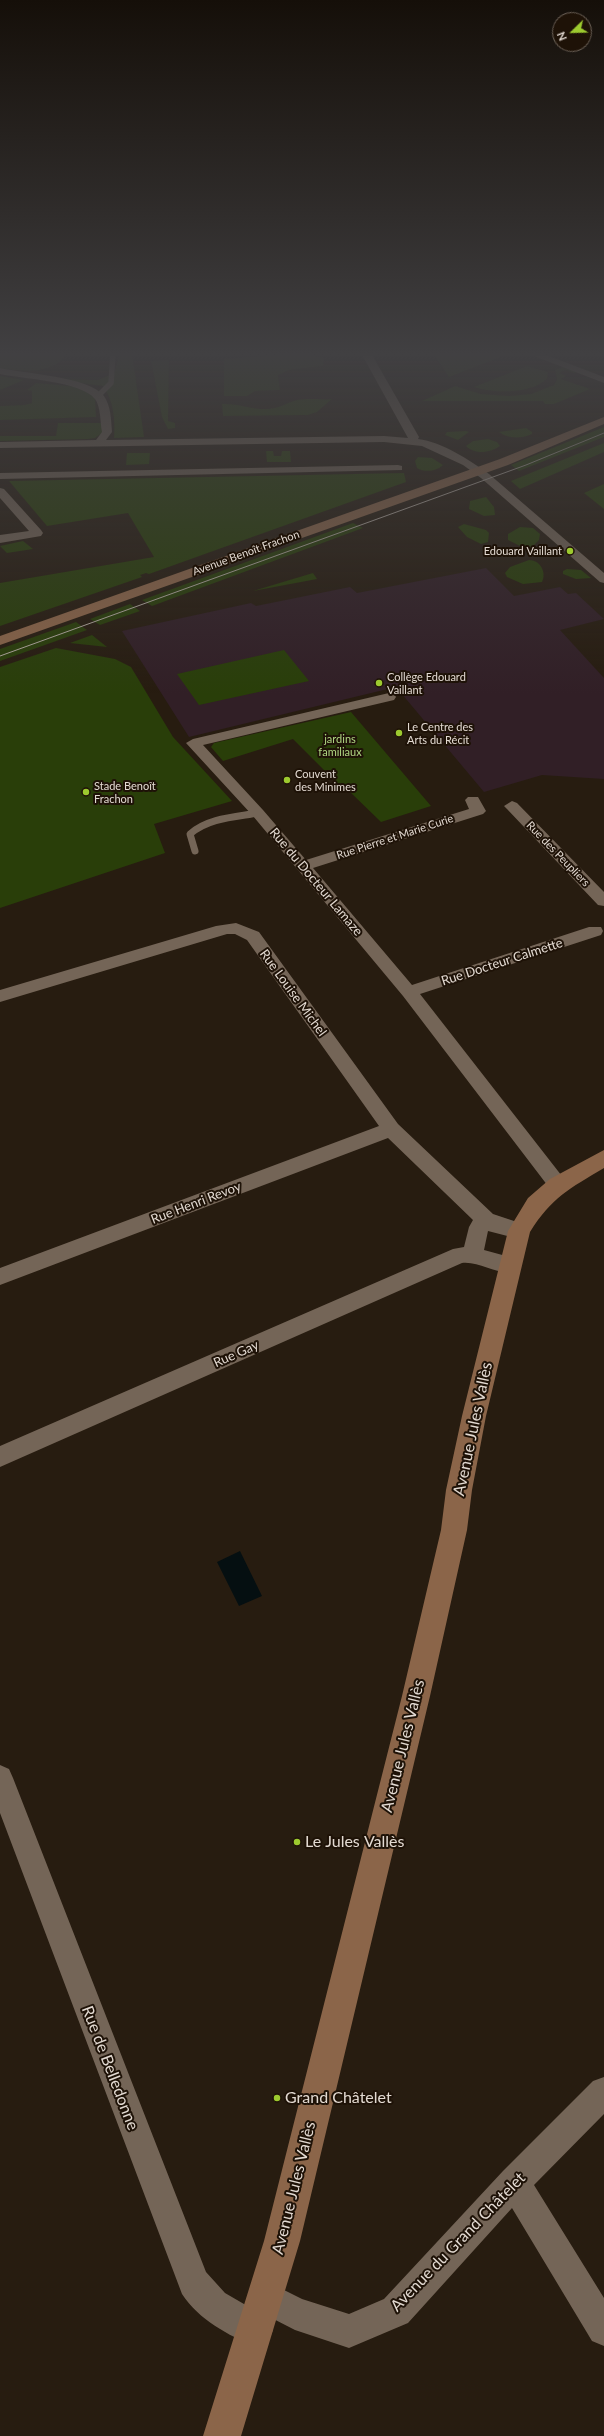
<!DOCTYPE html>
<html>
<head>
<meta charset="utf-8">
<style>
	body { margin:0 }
	#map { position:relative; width:604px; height:2436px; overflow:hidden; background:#271c10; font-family:Lato,sans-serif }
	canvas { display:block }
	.north { position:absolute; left:552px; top:12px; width:40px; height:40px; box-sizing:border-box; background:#1e1207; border:1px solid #6d6258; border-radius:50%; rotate:247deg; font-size:11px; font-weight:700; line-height:16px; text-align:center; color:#e3dad2 }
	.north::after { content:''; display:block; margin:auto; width:14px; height:18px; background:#9dca2f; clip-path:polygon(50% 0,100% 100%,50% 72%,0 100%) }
</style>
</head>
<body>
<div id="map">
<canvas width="604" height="2436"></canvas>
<div class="north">N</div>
</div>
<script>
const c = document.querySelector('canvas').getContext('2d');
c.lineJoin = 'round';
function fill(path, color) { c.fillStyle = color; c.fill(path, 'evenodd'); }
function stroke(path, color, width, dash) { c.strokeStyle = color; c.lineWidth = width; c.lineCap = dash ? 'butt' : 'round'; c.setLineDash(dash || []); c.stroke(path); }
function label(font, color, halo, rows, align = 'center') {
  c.font = font + ' Lato,sans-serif'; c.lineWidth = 4; c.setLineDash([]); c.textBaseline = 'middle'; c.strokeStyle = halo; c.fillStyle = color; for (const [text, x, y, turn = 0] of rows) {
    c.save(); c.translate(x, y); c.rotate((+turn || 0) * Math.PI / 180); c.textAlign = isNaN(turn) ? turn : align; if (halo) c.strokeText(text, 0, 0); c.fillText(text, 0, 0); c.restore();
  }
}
fill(new Path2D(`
	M486,568l28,28 46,-9 8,7 8,-1 28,26 -44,11 44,48v101l-62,-4 -58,17 -88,-105 -207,50 -67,-106 129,-28 5,3 94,-19 7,6z`), '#311f26');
fill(new Path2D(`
	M0,353h67c-12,22 -46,19 -67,15z
	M120,353h12l12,84 -30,1c1,-18 0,-37 -11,-52l-52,-7 47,1 16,-7z
	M304,353l20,5 -1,8 -34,4 -11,5 2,15 -25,1 -8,5h-23v-37z
	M433,353h78l-62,24z
	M169,360l-1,61 7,2v5l-7,1 -6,-12 -11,-56z
	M527,366l21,6 -1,7c-17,15 -52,15 -73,8z
	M562,367l15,5 -3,1 -8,-3 -7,3 7,3 -5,3 29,10 -36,15h-9l-2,-3h-129h8l33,-15 26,8 28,2 22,-2 23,-9 3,-6 -2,-9z
	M0,376h1l23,4 -24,10z
	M36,383l45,4 14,11 1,19 -96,3v-14l24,-1 8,-2v-12l-5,-1z
	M332,399l-15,13 -9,3 -85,1 -1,-12c15,-1 28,5 43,5 14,0 20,-6 32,-9 11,-2 24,0 35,-1z
	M58,423h44v10l-7,5 -7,1 -88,2v-5h56z
	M604,427v10l-85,34 -8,-6z
	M526,428l6,4v2c-10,5 -24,5 -33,-2z
	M466,431l3,1 -11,8 -13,-5 2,-3z
	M488,439l9,3 3,4c-10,7 -25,9 -34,0l7,-5z
	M604,443v9l-84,37 -9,-8z
	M266,451h7l1,5h7l1,-5h8l1,11h-24z
	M127,453h23l-1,11 -23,1z
	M418,457l14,1 11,7c-6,6 -18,8 -26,3l-2,-7z
	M404,473l2,9 -257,92 -3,-1 -6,2 2,2 -142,49v-43l154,-26 -26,-44 -81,13 -38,-45z
	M604,484v25l-20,-16z
	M486,497l8,10 1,8 -11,1 -15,-7 1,-8z
	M353,523l10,5 -211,78 -10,-6z
	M464,524l22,6 3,3 -1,9 -7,2 -14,-7 -9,-10z
	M520,527l13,1 7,6 -1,6 -7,7 -12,-1 -12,-6v-6z
	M23,541l10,8 -26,4 -7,-7z
	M529,560c11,0 18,12 13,22l-19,2 -16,-7 -2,-4 5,-6z
	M567,569l14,1 10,8 -15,1 -13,-5v-3z
	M313,573l4,6 -64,12z
	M130,604l10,7 -40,14 -10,-6z
	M76,622l11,8 -87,31v-12z
	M92,635l15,12 -37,-4z
	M56,648l59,11 16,8 42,70 59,64 -78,23 11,29 -165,55v-241z
	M284,650l25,31 -110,24 -22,-31z
	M351,712l80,94 -50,16 -34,-33 -5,-1 -49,-49 -70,22 -12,-14 3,-4z`), '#293e09');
fill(new Path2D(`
	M240,1551l22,45 -23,10 -22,-44z`), '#050f11');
stroke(new Path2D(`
	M99,395l12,-12 2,-30`), '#746557', 5.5);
stroke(new Path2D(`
	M195,851l-5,-17c18,-16 45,-17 68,-21`), '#746557', 7);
fill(new Path2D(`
	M361,353h10l48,84 -1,2c25,3 51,21 71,35l115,99v10l-4,-1 -119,-104 -18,-13 -41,-19 -38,-4 -384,6v-6l96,-2 6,-8c-2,-10 -1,-25 -7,-33 -14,-18 -73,-20 -95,-25v-6c25,6 88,8 104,28 7,10 7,24 8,36l-6,8 278,-4 24,2z
	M526,353h15l63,24v6z
	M398,465l4,1v4l-402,9v-6z
	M0,488l4,1 37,41 2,3 -2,3 -41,7v-8l29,-4 -29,-33z
	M389,693l5,1 2,3 -2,3 -191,45 60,65 43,50 163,-51 -4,-9 3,-3h10l8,14 -3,3 -170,54 99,117 177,-58h12l2,4 -2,4 -181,59 145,186 3,5 -3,5 -7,2 -7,-2 -148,-194 -150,-180 -67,-73 7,-4z
	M512,801l5,2 87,89v14l-6,-1 -91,-96 -3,-3z
	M236,923l23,9 139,192 95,90 33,11 3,6 -3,6 -7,2 -31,-8 -4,19 33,9 3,6 -3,6c-19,6 -36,-10 -55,-8l-462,204v-21l453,-197 11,-2 5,-20 4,-7 -85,-82 -388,147v-17l379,-142 -132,-186 -12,-6h-8l-227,68v-12l216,-64z
	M0,1765l9,4 4,9 193,494 19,21 43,25 5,12 -5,12 -12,5c-28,-12 -57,-27 -74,-53l-182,-481z
	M604,2077v37l-70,71 70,113v48l-12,-5 -80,-133 -104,115 -59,25 -54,-18 -41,-21 -4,-12 4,-12 12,-4 36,18 47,15 35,-15 119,-128 90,-90z`), '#746557');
fill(new Path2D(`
	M604,417v7l-96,41 -508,180v-9l500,-177z
	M604,1150v18c-35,21 -52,29 -74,64l-44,184 -14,74 -5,40 -37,166 -130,545 -59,195h-38l61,-195 138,-545 39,-166 5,-40 16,-74 46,-185 20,-33 22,-19z`), '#8b6549');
stroke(new Path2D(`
	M0,656l526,-191 78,-32`), '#b1a79e', 1);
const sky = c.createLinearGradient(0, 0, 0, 694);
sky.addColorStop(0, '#150f09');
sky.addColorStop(0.51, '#414042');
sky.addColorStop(1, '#41404200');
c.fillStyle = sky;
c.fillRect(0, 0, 604, 694);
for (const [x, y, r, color] of [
	[570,551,4,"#9dca2f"],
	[379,683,4,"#9dca2f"],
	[399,733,4,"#9dca2f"],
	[287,780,4,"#9dca2f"],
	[86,792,4,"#9dca2f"],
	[297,1842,4,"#9dca2f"],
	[277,2098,4,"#9dca2f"]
]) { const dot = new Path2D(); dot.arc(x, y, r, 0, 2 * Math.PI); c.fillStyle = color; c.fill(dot); stroke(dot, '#1e1207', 1.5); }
label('11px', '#e3dad2', '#1e1207', [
	["Edouard Vaillant",562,551,"right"],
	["Collège Edouard",387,677],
	["Vaillant",387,690],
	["Le Centre des",407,727],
	["Arts du Récit",407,740],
	["Couvent",295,774],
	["des Minimes",295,787],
	["Stade Benoît",94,786],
	["Frachon",94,799]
], 'left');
label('11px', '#e3dad2', '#1e1207', [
	["Avenue Benoît Frachon",246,553,-20],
	["Rue Pierre et Marie Curie",395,837,-18],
	["Rue des Peupliers",558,854,46]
]);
label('11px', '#b0d783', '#1e1207', [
	["jardins",340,739],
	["familiaux",340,752]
]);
label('13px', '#e3dad2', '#1e1207', [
	["Rue du Docteur Lamaze",316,882,50],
	["Rue Docteur Calmette",502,962,-18],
	["Rue Louise Michel",293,993,54],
	["Rue Henri Revoy",196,1203,-21],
	["Rue Gay",236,1354,-24]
]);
label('16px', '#e3dad2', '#1e1207', [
	["Avenue Jules Vallès",473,1429,-78],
	["Avenue Jules Vallès",403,1746,-76],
	["Rue de Belledonne",110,2068,69],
	["Avenue Jules Vallès",294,2188,-76],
	["Avenue du Grand Châtelet",458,2242,-46]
]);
label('16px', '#e3dad2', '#1e1207', [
	["Le Jules Vallès",305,1842],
	["Grand Châtelet",285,2098]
], 'left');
</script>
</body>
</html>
